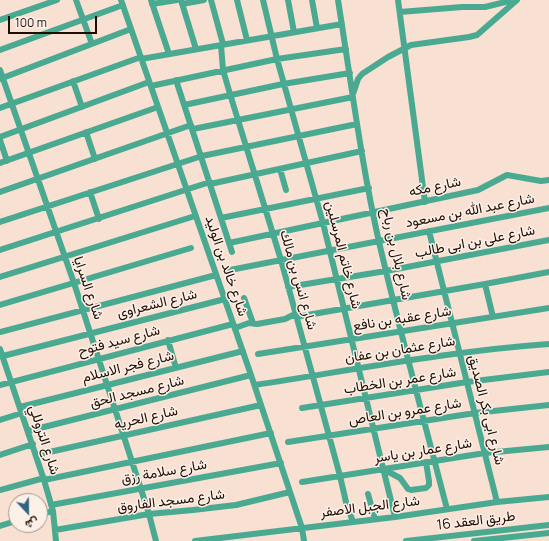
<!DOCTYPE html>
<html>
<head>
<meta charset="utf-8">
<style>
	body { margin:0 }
	#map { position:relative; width:549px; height:541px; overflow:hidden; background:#f8e0d2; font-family:Manrope,Vazirmatn,sans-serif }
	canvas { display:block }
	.north { position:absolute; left:8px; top:493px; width:40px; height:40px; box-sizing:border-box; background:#fcf0e9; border:1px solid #a4958d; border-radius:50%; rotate:158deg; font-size:11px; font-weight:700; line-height:16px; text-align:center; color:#200d02 }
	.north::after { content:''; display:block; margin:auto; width:14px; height:18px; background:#2f6580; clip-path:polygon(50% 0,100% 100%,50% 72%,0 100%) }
	.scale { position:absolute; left:8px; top:16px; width:89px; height:18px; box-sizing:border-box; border:2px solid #200d02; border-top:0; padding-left:5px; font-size:12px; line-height:14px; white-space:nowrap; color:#200d02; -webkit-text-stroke:3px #fcf0e9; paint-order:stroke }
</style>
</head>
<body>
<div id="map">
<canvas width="549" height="541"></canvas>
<div class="north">ش</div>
<div class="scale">100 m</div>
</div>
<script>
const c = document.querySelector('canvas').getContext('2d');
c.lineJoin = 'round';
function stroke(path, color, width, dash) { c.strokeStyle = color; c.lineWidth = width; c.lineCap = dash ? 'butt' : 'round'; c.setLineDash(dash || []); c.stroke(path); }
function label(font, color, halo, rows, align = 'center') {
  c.font = font + ' Manrope,Vazirmatn,sans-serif'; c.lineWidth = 3; c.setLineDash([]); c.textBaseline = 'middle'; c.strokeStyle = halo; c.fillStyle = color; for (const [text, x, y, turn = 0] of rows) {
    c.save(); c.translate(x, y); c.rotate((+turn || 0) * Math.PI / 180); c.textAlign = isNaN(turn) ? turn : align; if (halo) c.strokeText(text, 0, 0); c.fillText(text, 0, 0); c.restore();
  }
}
stroke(new Path2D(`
	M76,0l16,44
	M121,0l130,375 51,153 2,13
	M151,0l18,54
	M181,0l15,49
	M211,0l12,44
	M237,0l10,40
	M263,0l14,59 46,164 72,294
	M288,0l6,32
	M312,0l5,28
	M338,0c13,81 23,162 41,242 21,90 45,178 68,267
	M398,0l27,202
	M152,4l25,-4
	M182,4l22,-4
	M400,12l62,-5h23l28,-7
	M0,20l57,-20
	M221,45l2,25 7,24 51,166 59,216 6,26 7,20
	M0,50l123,-45
	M141,59l201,-35
	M0,70l74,213 75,231 7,27
	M0,79l131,-50
	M176,80l56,172
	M73,81l9,26
	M151,86l126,-27 69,-10
	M353,94l5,-15 4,-5 26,-17 23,-12 58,-8 8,-2 40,-35
	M184,105l99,-21 67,-11
	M0,108l141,-51
	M193,129l160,-32
	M86,132l9,27
	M0,137l149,-55
	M0,140l7,21
	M0,163l158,-56
	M280,169l6,21
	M210,184l152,-33
	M0,192l191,-67
	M90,192l9,27
	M221,218l148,-30
	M0,222l202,-66 155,-32
	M429,231l68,271
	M229,243l249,-53 29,-15 34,6 8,-1
	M0,250l210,-68
	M230,270l319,-62
	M0,277l195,-61
	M485,284l8,33
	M288,287l98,-16 163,-31
	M244,298l9,25
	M0,305l191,-57
	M296,317l189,-33 64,-12
	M235,328l14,-5 8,1 28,-5 10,-5
	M0,332l216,-57
	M168,340l8,28
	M0,349l44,131 9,31 3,30
	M258,354l291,-46
	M3,356l222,-57
	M0,385l233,-61
	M255,385c98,-15 195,-34 294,-41
	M20,407l223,-56
	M302,408l165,-26 82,-10
	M0,420l22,-7
	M28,431l223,-56
	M288,442l187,-29 74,-8
	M0,455l33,-11
	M36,455l225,-50
	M383,469l17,9 8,11 3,1 15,-2 3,-3v-4l-3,-19
	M44,480l227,-47
	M302,482l183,-29 64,-6
	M0,490l44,-12
	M368,494l7,25
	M51,505l230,-42
	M40,514l13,-3
	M0,526l16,-5
	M55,530l94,-16 44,-4 43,-5 54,-13
	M195,541l200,-24 102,-15 52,-5
	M406,541l143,-16
	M474,541l75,-8`), '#4aaa91', 6);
label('14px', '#200d02', '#fcf0e9', [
	["شارع مكه",435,187,-12],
	["شارع عبد الله بن مسعود",470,211,-11],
	["شارع على بن ابى طالب",475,242,-11],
	["شارع بلال بن رباح",396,254,77],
	["شارع خاتم المرسلين",343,255,76],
	["شارع خالد بن الوليد",226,266,71],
	["شارع انس بن مالك",298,280,74],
	["شارع السرايا",88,288,71],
	["شارع الشعراوى",157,304,-14],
	["شارع عقبه بن نافع",402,319,-9],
	["شارع سيد فتوح",119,341,-15],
	["شارع عثمان بن عفان",400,350,-9],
	["شارع فجر الاسلام",128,367,-14],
	["شارع عمر بن الخطاب",400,381,-9],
	["شارع مسجد الحق",137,392,-14],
	["شارع ابى بكر الصديق",486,410,76],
	["شارع عمرو بن العاص",405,412,-9],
	["شارع الحريه",146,418,-13],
	["شارع التروللي",44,440,72],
	["شارع عمار بن ياسر",423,451,-9],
	["شارع سلامة رزق",164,472,-10],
	["شارع مسجد الفاروق",171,501,-7],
	["شارع الجبل الاصفر",370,507,-7],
	["طريق العقد 16",476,521,-7]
]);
</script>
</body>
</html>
